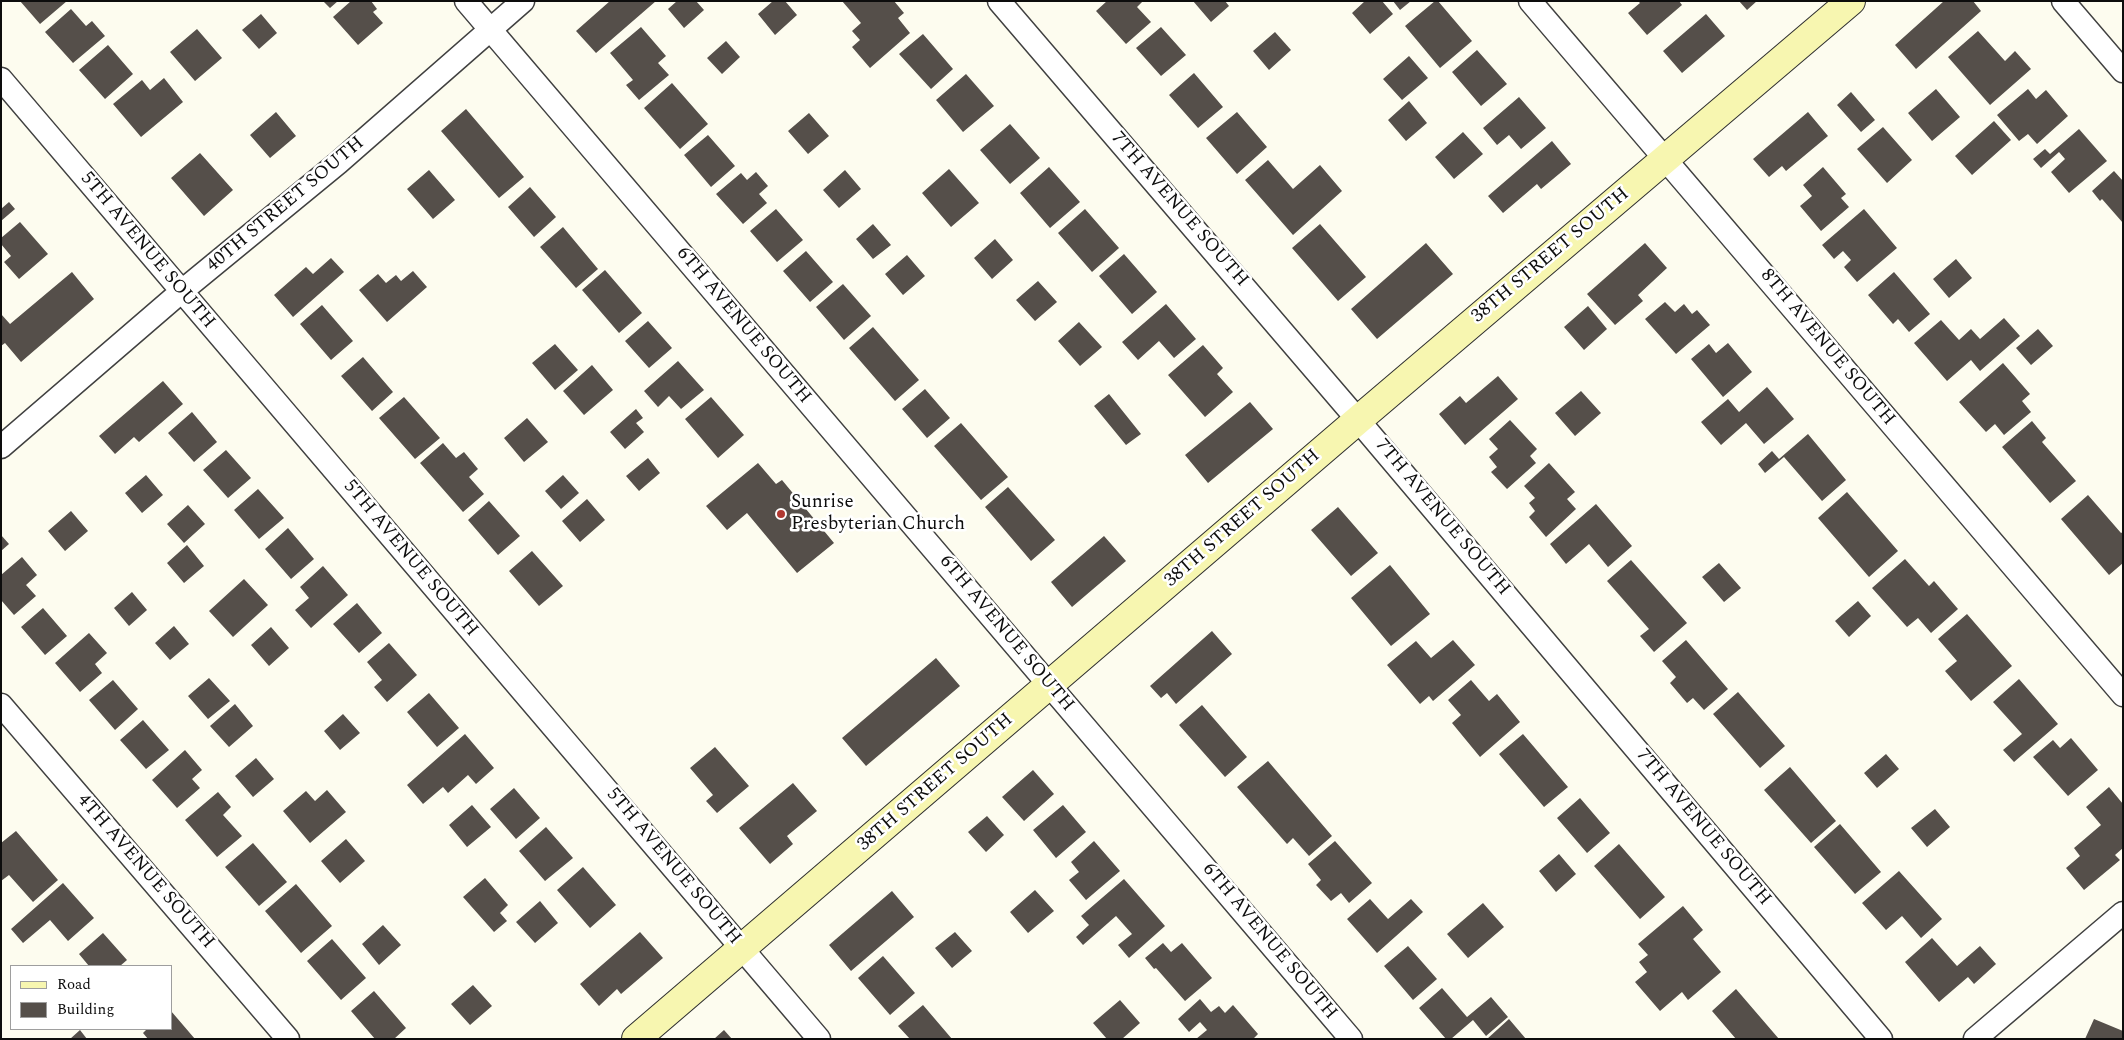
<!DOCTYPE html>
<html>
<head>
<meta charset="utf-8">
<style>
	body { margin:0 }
	#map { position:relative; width:2124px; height:1040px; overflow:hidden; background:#fdfcef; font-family:Spectral,serif }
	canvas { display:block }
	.frame { position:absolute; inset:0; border:2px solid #0d0d0d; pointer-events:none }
	.legend { position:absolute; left:10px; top:965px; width:162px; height:65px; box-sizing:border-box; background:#fff; border:1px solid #9e9e9e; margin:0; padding:6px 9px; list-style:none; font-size:15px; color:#0d0d0d }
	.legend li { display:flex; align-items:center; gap:10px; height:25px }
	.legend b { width:25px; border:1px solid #9e9e9e }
</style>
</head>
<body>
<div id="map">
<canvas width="2124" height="1040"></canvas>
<div class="frame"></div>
<ul class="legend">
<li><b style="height:6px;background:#f7f6b0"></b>Road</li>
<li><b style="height:14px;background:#554f4a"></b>Building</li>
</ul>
</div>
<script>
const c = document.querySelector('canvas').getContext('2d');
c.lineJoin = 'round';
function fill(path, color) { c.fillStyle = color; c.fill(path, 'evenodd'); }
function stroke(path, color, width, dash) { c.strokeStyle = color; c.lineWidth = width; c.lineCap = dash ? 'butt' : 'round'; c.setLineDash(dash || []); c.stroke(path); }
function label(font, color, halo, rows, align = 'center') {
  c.font = font + ' Spectral,serif'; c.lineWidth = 5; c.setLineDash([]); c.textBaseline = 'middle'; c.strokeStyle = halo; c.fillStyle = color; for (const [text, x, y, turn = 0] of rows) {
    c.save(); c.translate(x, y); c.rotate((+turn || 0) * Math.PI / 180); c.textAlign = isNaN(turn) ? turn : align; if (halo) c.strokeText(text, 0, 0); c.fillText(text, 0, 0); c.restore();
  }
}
fill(new Path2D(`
	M20,1h47l-27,23z
	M323,1h15l-8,7z
	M351,1h20l6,8 -4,3 10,11 -25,22 -25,-28z
	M610,1h46l-60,52 -20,-22z
	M677,1h19l8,9 -20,18 -16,-19z
	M773,1h12l12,14 -22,20 -17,-21z
	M842,1h52l10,12 -6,5 12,15 -40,35 -18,-21 8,-7 -8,-9 9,-8z
	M1107,1h36l-6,6 14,15 -25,22 -30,-33z
	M1193,1h32l4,5 -18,16z
	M1365,1h17l11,13 -23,20 -18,-21z
	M1393,1h18l-11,9z
	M1435,1h3l34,40 -32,27 -35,-42z
	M1638,1h41l3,4 -35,30 -19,-22 12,-10z
	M1739,1h18l-10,9z
	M1944,1h29l8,10 -65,58 -21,-24z
	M71,9l15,17 6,-5 13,15 -32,27 -28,-31z
	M261,14l16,19 -18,16 -17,-19z
	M1706,14l19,22 -43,37 -19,-22z
	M641,27l25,29 -8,7 11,12 -30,25 -13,-15 7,-5 -23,-27z
	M1161,27l25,28 -25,21 -25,-28z
	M197,29l25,29 -27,23 -25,-29z
	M1978,31l27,30 10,-10 16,18 -41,36 -42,-48z
	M1275,32l16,18 -22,20 -16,-19z
	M923,34l30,35 -22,20 -32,-35z
	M726,41l14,16 -18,17 -15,-16z
	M108,45l25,29 -28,25 -26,-29z
	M1477,50l30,34 -26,22 -29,-34z
	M1409,56l19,22 -26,22 -19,-21z
	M1194,73l29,34 -25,21 -29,-33z
	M966,74l28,32 -31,26 -27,-32z
	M164,78l19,24 -42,35 -28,-33 29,-24 8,10z
	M672,83l36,41 -28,25 -36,-41z
	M1936,89l24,28 -28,24 -24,-28z
	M2028,89l8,10 10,-9 22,26 -31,28 -9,-10 -9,7 -22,-26z
	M1851,92l24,28 -14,12 -24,-27z
	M1519,97l27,31 -25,21 -12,-14 -12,10 -14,-17z
	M1409,101l18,22 -21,18 -18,-21z
	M466,109l58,68 -25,21 -58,-67z
	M276,112l20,24 -26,22 -20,-23z
	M1237,112l30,35 -30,27 -31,-36z
	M1808,112l20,24 -42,35 -4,-5 -13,11 -16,-18z
	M809,113l20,23 -21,18 -20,-23z
	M1994,121l17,19 -39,35 -17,-19z
	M1010,124l30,34 -30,26 -30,-34z
	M1883,127l29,33 -25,23 -30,-34z
	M2079,129l28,32 -38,32 -18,-21 14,-13 -6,-7 -18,16 -8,-9 12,-10 5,5z
	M1463,132l20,22 -29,25 -19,-22z
	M708,135l27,31 -24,21 -27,-32z
	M1552,141l19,23 -30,25 -4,-5 -34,29 -15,-17z
	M200,153l33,37 -29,26 -33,-38z
	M1268,160l25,29 27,-24 22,26 -49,44 -48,-55z
	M1049,167l31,35 -30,26 -30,-35z
	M1823,167l23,27 -5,4 8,9 -28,24 -21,-25 12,-10 -9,-11z
	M949,169l30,34 -28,24 -29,-34z
	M429,170l26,30 -22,19 -26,-30z
	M845,170l16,19 -22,19 -16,-18z
	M2114,171l9,10v42l-21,-24 -2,2 -8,-10z
	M756,172l12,14 -9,8 8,9 -24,21 -27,-30 25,-21 6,7z
	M530,187l26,30 -22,20 -26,-30z
	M9,202l6,7 -14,12v-12z
	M776,209l27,31 -26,22 -27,-31z
	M1085,209l34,39 -27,24 -34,-39z
	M1864,209l33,39 -40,34 -13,-15 7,-7 -8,-9 -9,8 -12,-14z
	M20,222l28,32 -29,25 -15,-17 7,-6 -10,-12v-6z
	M873,224l18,21 -18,14 -17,-20z
	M1320,224l46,53 -28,24 -46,-53z
	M563,227l35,42 -22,19 -36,-41z
	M995,239l18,21 -21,19 -18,-21z
	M1426,243l27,31 -76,65 -26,-30z
	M1645,243l22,25 -29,27 5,6 -28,24 -28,-31z
	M806,251l27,31 -23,20 -27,-31z
	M1124,254l33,38 -25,22 -33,-38z
	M907,255l18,21 -22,19 -18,-21z
	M331,258l13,14 -51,45 -19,-22 32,-28 7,7z
	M1956,259l16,19 -23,20 -16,-19z
	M605,270l37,43 -23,20 -37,-43z
	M413,271l14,16 -40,35 -28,-32 19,-16 8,9 10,-8 5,6z
	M72,272l22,27 -73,63 -16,-19 -4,3v-32l9,10z
	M1894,272l36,42 -21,18 -11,-13 -5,5 -25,-29z
	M1038,281l19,21 -22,19 -19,-21z
	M843,284l28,32 -27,24 -28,-33z
	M1665,302l10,10 9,-8 8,10 5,-4 13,15 -34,29 -31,-35z
	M1166,304l30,35 -22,19 -15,-17 -21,19 -16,-18z
	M322,305l31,36 -22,19 -31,-36z
	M1588,306l19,23 -23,21 -20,-23z
	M2004,318l16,18 -40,35 -9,-11 -24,21 -33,-38 27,-23 18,20 12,-11 9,10z
	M648,321l24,27 -23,20 -24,-27z
	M1079,322l23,25 -22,19 -22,-25z
	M873,327l46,53 -24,21 -46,-53z
	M2038,329l15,17 -22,19 -15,-17z
	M1728,343l24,29 -29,25 -32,-38 18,-15 7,9z
	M555,344l23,26 -23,20 -23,-27z
	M1203,345l20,23 -6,6 16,18 -28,25 -37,-42z
	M363,357l30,35 -21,19 -31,-35z
	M678,361l26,29 -23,19 -12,-13 -11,11 -14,-16z
	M2003,363l27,31 -8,7 9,11 -27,23 -9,-11 -9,8 -27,-30z
	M592,365l21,25 -29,25 -21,-24z
	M1498,376l20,23 -53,46 -26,-31 21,-18 6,7z
	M163,381l20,23 -44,38 -5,-5 -19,17 -16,-18z
	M1767,387l27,32 -30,25 -18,-21 -25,22 -20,-23 27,-23 11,13z
	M925,389l25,29 -23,20 -25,-29z
	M1581,391l20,22 -26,23 -20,-23z
	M1109,394l32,40 -15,11 -32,-39z
	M404,397l36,41 -25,21 -36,-41z
	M711,397l33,38 -26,23 -33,-39z
	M1250,402l23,27 -65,54 -23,-28z
	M636,409l7,9 -7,5 8,9 -19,17 -15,-17z
	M192,412l25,30 -23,20 -26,-29z
	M527,418l21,24 -24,20 -20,-24z
	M1510,420l27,29 -7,7 6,7 -29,26 -16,-17 6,-5 -8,-10 9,-8 -9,-10z
	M2032,421l14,17 -4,4 34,39 -26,22 -48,-56z
	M961,423l47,54 -27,23 -47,-54z
	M1808,434l38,46 -24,21 -38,-44 -19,16 -7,-9 14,-13 7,8z
	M443,443l13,15 8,-6 14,17 -9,8 15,17 -21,18 -43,-49z
	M226,450l25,28 -23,20 -25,-28z
	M648,458l12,15 -21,18 -13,-15z
	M758,463l18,21 6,-4 52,63 -37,30 -50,-60 -20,17 -21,-24z
	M1549,463l26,29 -8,7 9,10 -30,28 -17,-20 6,-6 -6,-8 6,-5 -11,-12z
	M146,475l17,20 -21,18 -17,-20z
	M563,475l16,18 -18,16 -16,-18z
	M1008,487l47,53 -24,21 -46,-54z
	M258,489l26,29 -25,21 -25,-29z
	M1847,492l51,59 -29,26 -51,-59z
	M2088,495l33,38 2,-1v31l-14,12 -48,-56z
	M587,499l18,21 -25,22 -18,-21z
	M489,501l31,35 -22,19 -30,-35z
	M1596,504l36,42 -24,21 -19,-23 -23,20 -16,-20z
	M188,505l17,19 -21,19 -17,-19z
	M1338,507l40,46 -27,23 -40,-46z
	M71,511l17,20 -23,20 -17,-20z
	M288,528l26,31 -23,20 -26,-30z
	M1,535l8,9 -8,7z
	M1104,536l22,25 -54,46 -21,-25z
	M187,545l17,21 -20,17 -17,-20z
	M532,551l31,35 -24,20 -30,-35z
	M22,557l15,18 -11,10 10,11 -22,19 -13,-15v-25z
	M1905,559l24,27 5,-5 24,28 -27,24 -13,-15 -11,9 -35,-39z
	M1631,560l56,63 -33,29 -14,-16 9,-7 -42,-48z
	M1719,563l22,25 -17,14 -22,-25z
	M1390,565l40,49 -39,32 -40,-48z
	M323,566l25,29 -37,33 -16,-18 14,-12 -9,-11z
	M244,579l24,26 -35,32 -24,-26z
	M132,592l15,18 -18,16 -15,-18z
	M1858,601l13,15 -22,21 -14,-16z
	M357,603l25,30 -23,20 -26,-29z
	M43,608l24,28 -22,19 -24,-28z
	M1967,614l45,52 -41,35 -26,-30 12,-10 -19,-22z
	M174,626l15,18 -19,16 -15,-17z
	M271,627l18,21 -20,18 -18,-21z
	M1212,631l20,23 -56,50 -9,-11 -6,5 -11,-12z
	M89,633l18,20 -12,11 7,9 -22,19 -25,-29z
	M1453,640l22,25 -42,36 -4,-5 -9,8 -33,-39 29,-24 15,17z
	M1686,640l42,49 -24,21 -11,-12 -6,5 -17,-20 6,-6 -14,-16z
	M389,643l28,32 -30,27 -13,-15 8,-7 -15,-18z
	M936,658l24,28 -94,80 -24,-28z
	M209,678l21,23 -22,18 -20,-23z
	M2019,679l39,45 -44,38 -11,-12 19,-16 -29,-32z
	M113,680l25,29 -23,21 -26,-30z
	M1471,680l18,21 8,-7 23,28 -40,35 -28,-34 9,-8 -13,-15z
	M1738,692l47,54 -25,22 -47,-54z
	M429,693l30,35 -22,19 -30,-35z
	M235,704l18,22 -24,21 -19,-21z
	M1202,705l45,52 -22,20 -46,-52z
	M343,714l17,19 -20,17 -16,-19z
	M143,720l26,30 -23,19 -26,-29z
	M465,734l29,34 -18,16 -8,-9 -20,18 -5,-6 -20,17 -16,-19z
	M1523,734l45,53 -24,20 -45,-53z
	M2071,738l27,32 -30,26 -35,-39 20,-17 7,8z
	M715,747l34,39 -32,27 -11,-12 7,-6 -23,-27z
	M185,750l17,20 -10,9 8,9 -23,20 -25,-28z
	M1886,754l13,15 -22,19 -13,-15z
	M256,758l18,21 -21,18 -18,-21z
	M1268,761l64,75 -23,20 -16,-18 -6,6 -50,-57z
	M1790,767l46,54 -25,22 -47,-53z
	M1033,770l21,24 -30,27 -22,-24z
	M793,783l24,28 -30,25 6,8 -23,20 -31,-36z
	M2109,787l14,17v44l-8,7 5,5 -36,30 -18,-22 14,-12 -6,-8 27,-23 -15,-18z
	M514,788l26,30 -24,21 -26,-30z
	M327,790l19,22 -36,31 -27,-32 23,-20 9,10z
	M218,792l13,15 -8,8 19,21 -25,21 -32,-37z
	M1580,798l30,35 -23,20 -30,-35z
	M472,805l19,22 -24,20 -18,-22z
	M1063,805l23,27 -30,26 -23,-28z
	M1935,809l15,18 -23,20 -16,-19z
	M987,816l17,19 -18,17 -18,-20z
	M1840,824l41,48 -26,22 -41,-47z
	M546,827l27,31 -28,23 -26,-30z
	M16,831l42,49 -25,22 -24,-27 -8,6v-38z
	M346,839l19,22 -25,22 -19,-22z
	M1094,841l26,30 -34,29 -17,-20 10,-8 -8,-10z
	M1335,841l37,42 -23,20 -8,-10 -10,8 -15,-16 5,-5 -13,-16z
	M253,843l34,39 -28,24 -34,-39z
	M1619,844l46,53 -25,22 -46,-53z
	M1559,854l17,20 -20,18 -17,-21z
	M583,867l33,38 -26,23 -33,-38z
	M1899,871l43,48 -21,19 -19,-22 -16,14 -24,-27z
	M485,878l23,27 -8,8 7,8 -13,11 -31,-35z
	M1124,879l41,47 -36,32 -11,-13 14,-11 -16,-18 -33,29 -7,-8 13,-12 -8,-9z
	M63,883l31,35 -26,23 -18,-21 -27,23 -12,-14z
	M296,884l36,42 -31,27 -36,-42z
	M1035,890l19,21 -26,22 -18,-21z
	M892,891l22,26 -63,54 -22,-26z
	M1370,899l18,20 23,-20 12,13 -46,41 -30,-34z
	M540,901l18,22 -23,20 -19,-21z
	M1483,903l21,24 -36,31 -21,-24z
	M1683,906l20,24 -10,9 28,33 -33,28 -6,-8 -22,19 -25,-29 12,-10 -8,-10 9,-7 -10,-11z
	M383,925l18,20 -22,20 -17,-21z
	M640,932l23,26 -42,36 -4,-5 -18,17 -19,-22z
	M955,932l17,19 -20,17 -17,-20z
	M103,933l24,27 -7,6h-31l-10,-12z
	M1932,938l25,28 23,-20 16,18 -22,20 -6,-7 -29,25 -34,-40z
	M332,939l34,39 -25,22 -34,-39z
	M1163,943l8,9 11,-9 30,35 -27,23 -29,-33 -2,1 -9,-11z
	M1408,946l29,33 -24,21 -29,-34z
	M883,956l32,37 -25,22 -32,-37z
	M473,985l19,21 -22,19 -19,-21z
	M1442,988l25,29 24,-20 17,20 -22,19 -13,-16 -22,19h-5l-27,-31z
	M1736,989l43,50h-43l-24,-28z
	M374,991l32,37 -12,11h-19l-24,-28z
	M1200,999l11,13 8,-6 6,7 8,-8 25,29 -5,5h-57l11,-9 -7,-8 -11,10 -11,-13z
	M1120,1000l20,23 -18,16h-15l-14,-16z
	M923,1005l29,34h-42l-12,-13z
	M171,1011l24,28h-47l-5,-6 4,-4h24z
	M1509,1019l17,20h-39z
	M2094,1019l29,12 -1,8h-37z
	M80,1030l7,9h-17z
	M724,1030l8,9h-18z`), '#554f4a');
const street = new Path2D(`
	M466,1l885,1038
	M999,1l359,419 523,619
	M1530,1l593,694
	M2063,1l60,70
	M1,79l818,960
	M1,447l181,-156 156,-128 185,-162
	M1,705l287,334
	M1975,1039l148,-126`);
const secondary = new Path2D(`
	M636,1039l722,-619 493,-419`);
stroke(street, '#404040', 25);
stroke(secondary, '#2f2f2f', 30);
stroke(street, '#fff', 22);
stroke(secondary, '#f7f6b0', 28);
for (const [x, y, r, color] of [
	[781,514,5,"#b03932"]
]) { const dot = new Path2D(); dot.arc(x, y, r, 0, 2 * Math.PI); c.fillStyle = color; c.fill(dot); stroke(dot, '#fff', 2); }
label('19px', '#0d0d0d', '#fff', [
	["40TH STREET SOUTH",286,205,-40],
	["7TH AVENUE SOUTH",1179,210,49],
	["5TH AVENUE SOUTH",147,251,50],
	["38TH STREET SOUTH",1551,256,-40],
	["6TH AVENUE SOUTH",743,326,50],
	["8TH AVENUE SOUTH",1827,348,50],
	["7TH AVENUE SOUTH",1442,518,50],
	["38TH STREET SOUTH",1243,519,-41],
	["5TH AVENUE SOUTH",410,559,50],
	["6TH AVENUE SOUTH",1006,634,50],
	["38TH STREET SOUTH",936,783,-41],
	["7TH AVENUE SOUTH",1703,828,50],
	["5TH AVENUE SOUTH",673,867,50],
	["4TH AVENUE SOUTH",145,872,49],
	["6TH AVENUE SOUTH",1269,942,50]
]);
label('19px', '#0d0d0d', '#fff', [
	["Sunrise",791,503],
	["Presbyterian Church",791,525]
], 'left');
</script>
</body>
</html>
